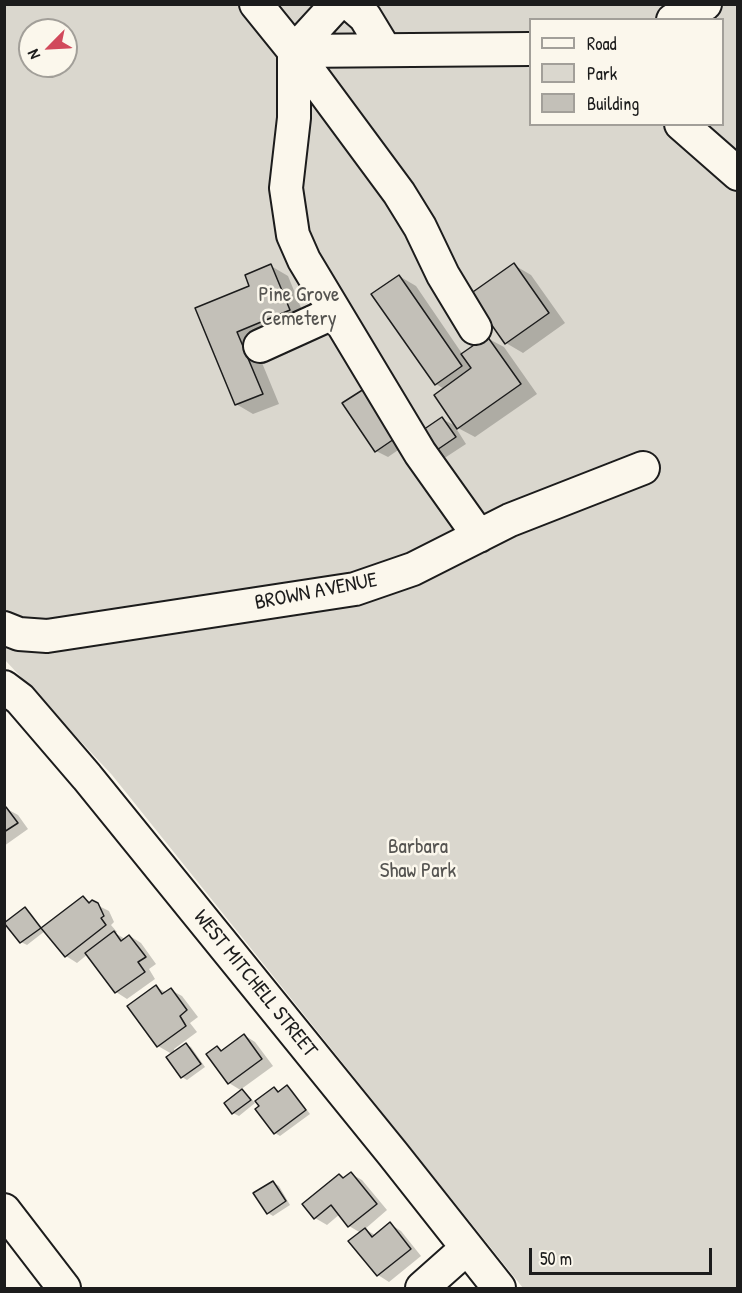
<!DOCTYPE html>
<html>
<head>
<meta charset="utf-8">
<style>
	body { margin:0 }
	#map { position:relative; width:742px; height:1293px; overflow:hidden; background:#fbf7ec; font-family:"Patrick Hand",sans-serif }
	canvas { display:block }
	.frame { position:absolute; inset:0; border:6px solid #1c1c1c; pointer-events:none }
	.legend { position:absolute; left:529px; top:18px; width:195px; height:108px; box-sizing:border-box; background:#fbf7ec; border:2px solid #a29f99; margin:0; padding:8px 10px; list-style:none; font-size:18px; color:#1c1c1c }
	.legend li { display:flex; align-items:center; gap:12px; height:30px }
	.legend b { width:30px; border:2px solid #a29f99 }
	.north { position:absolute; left:18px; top:18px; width:60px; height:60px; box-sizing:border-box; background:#fbf7ec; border:2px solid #a29f99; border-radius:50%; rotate:246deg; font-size:16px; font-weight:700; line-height:24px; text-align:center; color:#1c1c1c }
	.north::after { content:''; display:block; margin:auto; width:21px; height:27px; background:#d1495b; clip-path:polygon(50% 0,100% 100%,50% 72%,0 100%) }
	.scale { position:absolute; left:529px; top:1248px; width:183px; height:27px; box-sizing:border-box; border:3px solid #1c1c1c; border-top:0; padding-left:8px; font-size:18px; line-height:21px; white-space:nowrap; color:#1c1c1c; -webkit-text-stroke:4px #fbf7ec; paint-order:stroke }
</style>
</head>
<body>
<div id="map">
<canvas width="742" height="1293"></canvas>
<div class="frame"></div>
<ul class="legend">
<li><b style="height:8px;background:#fbf7ec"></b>Road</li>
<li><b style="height:16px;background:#dad7ce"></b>Park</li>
<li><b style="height:16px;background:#c3c0b8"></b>Building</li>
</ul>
<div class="north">N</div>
<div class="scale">50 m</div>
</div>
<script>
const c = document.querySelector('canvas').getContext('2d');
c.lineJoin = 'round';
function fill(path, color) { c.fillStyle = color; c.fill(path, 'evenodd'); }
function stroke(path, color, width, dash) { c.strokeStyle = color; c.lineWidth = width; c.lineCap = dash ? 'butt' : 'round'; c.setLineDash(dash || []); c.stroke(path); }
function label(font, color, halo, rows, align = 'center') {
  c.font = font + ' "Patrick Hand",sans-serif'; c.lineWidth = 5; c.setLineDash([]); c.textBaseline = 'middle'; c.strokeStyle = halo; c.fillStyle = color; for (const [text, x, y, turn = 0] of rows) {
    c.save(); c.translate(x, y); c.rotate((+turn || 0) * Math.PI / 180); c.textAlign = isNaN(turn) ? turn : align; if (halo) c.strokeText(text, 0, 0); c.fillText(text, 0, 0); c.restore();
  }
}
fill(new Path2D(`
	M5,5h732v1283h-214l-411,-513 -107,-115zM530,20h192v104h-192zM30,30h36v36h-36z`), '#dad7ce');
fill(new Path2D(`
	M514,265l17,10 34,48 -42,30 -17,-10z
	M271,266l17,10 18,44 -53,21 26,63 -26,10 -17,-10 -39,-95 54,-22z
	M399,276l17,10 47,69 24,-17 17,9 33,47 -62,43 -17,-9 -14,-39 -8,-5z
	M345,404l62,40 -19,13 -12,-6z
	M442,419l12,6 12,19 -23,15 -24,-25z
	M7,809l11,6 10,14 -24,17v-36z
	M83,898l26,13 5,11 -3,3 6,7 -2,1 10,6 5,-3 11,7 15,21 -7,5 6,10 -28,20 -11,-7 -28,-38 -11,9 -11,-7 -21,-25 -18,14 -6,-3 -14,-19 18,-14 5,3 13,17z
	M156,987l11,6 4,-3 11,6 16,21 -8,6 7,9 -23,17 1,3 11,-8 5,3 14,20 -18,13 -5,-3 -10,-23 -14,-8z
	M244,1035l11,7 18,24 -33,24 7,4 8,9 -16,13 -6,-3 9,-22 -13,-8 -12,-35 6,3z
	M287,1087l5,3 18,24 -30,22 -5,-3 -14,-27 13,-17 6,3z
	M351,1174l11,6 25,30 -22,19 10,6 15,-11 11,7 20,25 -32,26 -11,-7 -17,-42 -12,-7 -9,-12 -13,11 -12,-7 -11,-14 35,-29 6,4z
	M273,1182l6,4 11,19 -17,11 -5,-3z`), '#0003');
const building = new Path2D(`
	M514,263l35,50 -44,31 -35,-50z
	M271,264l19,46 -53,22 26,62 -28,11 -40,-97 54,-22 -4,-11z
	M399,275l63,91 -27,19 -64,-91z
	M487,336l34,48 -64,45 -23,-34 37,-27 -10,-14z
	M364,389l33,48 -22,15 -33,-49z
	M442,417l14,20 -25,17 -14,-20z
	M6,807l12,16 -14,9v-24z
	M83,896l6,7 3,-3 6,3 6,13 -3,2 5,7 -41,32 -24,-29z
	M25,907l16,21 -21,15 -16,-20z
	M114,931l7,10 8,-6 17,22 -8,5 7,10 -30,21 -30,-40z
	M156,985l6,9 9,-6 16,22 -7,6 6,10 -29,21 -30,-41z
	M244,1034l18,25 -34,25 -22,-30 11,-8 4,5z
	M186,1043l15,21 -20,14 -15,-21z
	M287,1085l19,25 -32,24 -19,-25 4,-3 -4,-5 19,-14 4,5z
	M242,1089l9,11 -19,14 -8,-11z
	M351,1172l26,32 -29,23 -17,-22 -17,14 -12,-15 37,-30 4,4z
	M273,1181l13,20 -19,13 -14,-21z
	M390,1222l21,27 -34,27 -29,-35 17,-13 7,9z`);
fill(building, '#c3c0b8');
stroke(building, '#1c1c1c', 1.5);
const minor = new Path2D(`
	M256,4l38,47 105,142 21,34 23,48 32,53
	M337,4l-43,47v67l-8,70 7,47 11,25 116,193 59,83
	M350,4l15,13 20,33
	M673,20l32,-16
	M294,51l236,-2
	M681,124l57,50
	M260,346l75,-34
	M4,628l15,6 28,2 308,-47 58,-20 97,-49 133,-52
	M4,687l16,12 67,78 306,377 106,134
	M4,1210l60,78
	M422,1288l45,-40`);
stroke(minor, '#1c1c1c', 36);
stroke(minor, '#fbf7ec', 32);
label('21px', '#555451', '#fbf7ec', [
	["Pine Grove",299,295],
	["Cemetery",299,319],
	["Barbara",418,847],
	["Shaw Park",418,871]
]);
label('21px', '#1c1c1c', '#fbf7ec', [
	["BROWN AVENUE",316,592,-11],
	["WEST MITCHELL STREET",255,984,51]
]);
</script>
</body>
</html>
